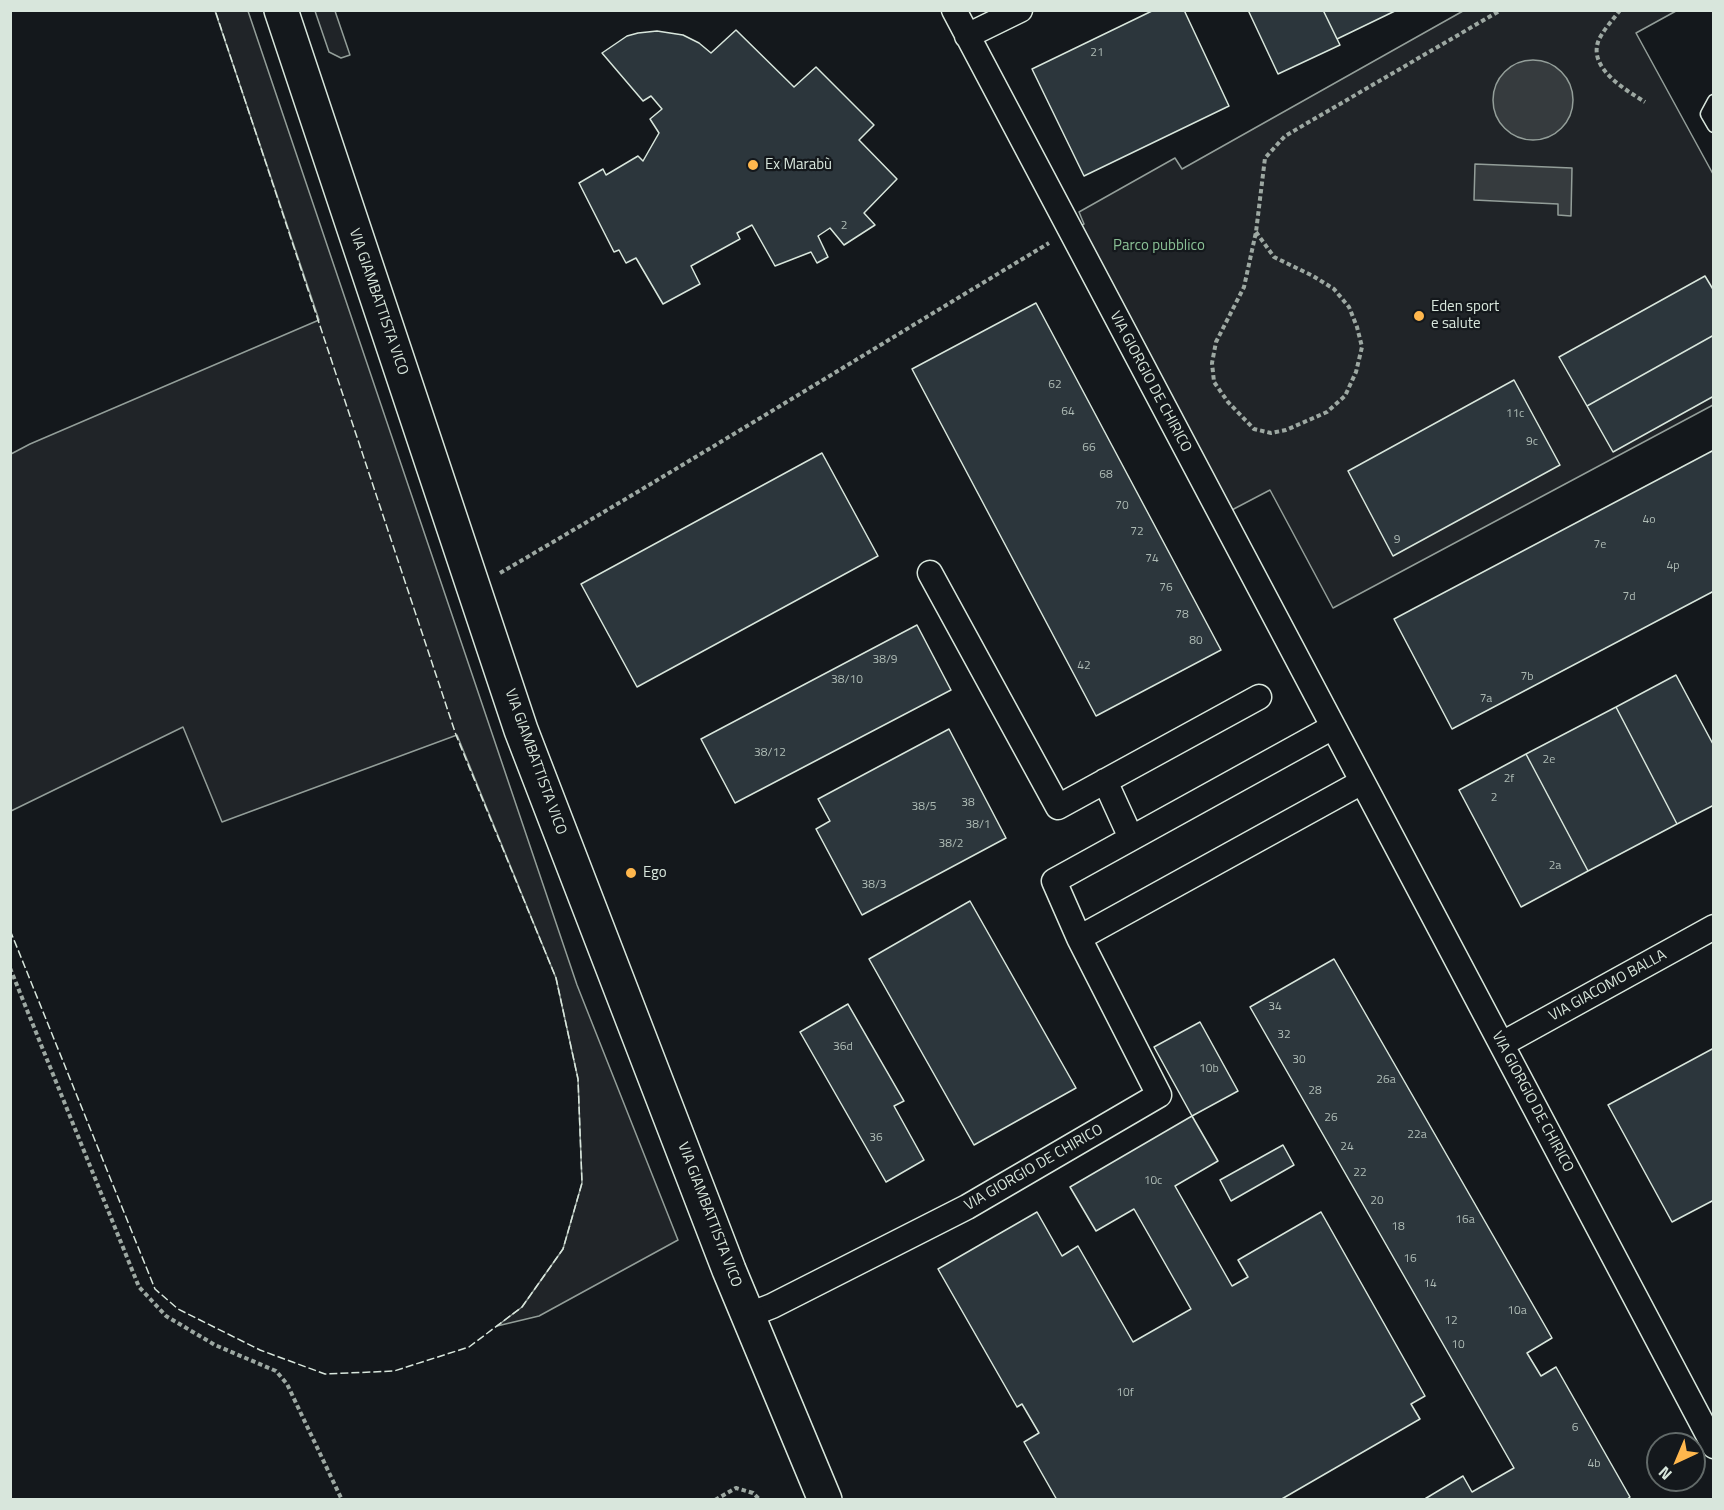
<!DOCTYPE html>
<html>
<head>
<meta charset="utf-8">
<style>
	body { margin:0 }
	#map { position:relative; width:1724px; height:1510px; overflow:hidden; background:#14181c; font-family:"Titillium Web",sans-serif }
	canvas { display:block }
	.frame { position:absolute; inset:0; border:12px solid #d8e6dc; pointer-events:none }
	.north { position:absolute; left:1646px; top:1432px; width:60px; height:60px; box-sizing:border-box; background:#14181c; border:2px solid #626a69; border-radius:50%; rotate:224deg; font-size:16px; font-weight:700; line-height:24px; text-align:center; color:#d8e6dc }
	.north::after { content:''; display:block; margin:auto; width:21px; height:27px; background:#ffb74d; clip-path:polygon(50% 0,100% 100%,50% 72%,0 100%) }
</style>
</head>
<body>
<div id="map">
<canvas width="1724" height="1510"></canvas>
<div class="frame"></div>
<div class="north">N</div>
</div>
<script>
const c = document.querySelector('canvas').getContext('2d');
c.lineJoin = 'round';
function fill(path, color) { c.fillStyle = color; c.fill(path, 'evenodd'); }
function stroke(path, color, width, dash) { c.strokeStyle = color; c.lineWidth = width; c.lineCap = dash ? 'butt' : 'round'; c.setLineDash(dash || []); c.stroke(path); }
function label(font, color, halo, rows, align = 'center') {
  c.font = font + ' "Titillium Web",sans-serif'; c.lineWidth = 4.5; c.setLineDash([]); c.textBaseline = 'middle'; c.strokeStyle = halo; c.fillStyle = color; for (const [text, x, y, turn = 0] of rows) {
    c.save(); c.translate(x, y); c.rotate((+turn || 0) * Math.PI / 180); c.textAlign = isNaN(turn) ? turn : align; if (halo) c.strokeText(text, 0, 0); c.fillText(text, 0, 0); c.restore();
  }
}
const green = new Path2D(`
	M215,11h33l329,974 101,255 -139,76 -42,10 25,-19 41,-58 19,-66 -4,-104 -22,-101 -99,-243 -235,87 -39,-95 -172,84v-357l19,-10 289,-124z
	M315,11h20l15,44 -9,3 -12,-6z
	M1463,11h213l-40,22 77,141v231l-380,203 -63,-118 -42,22 -150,-285 6,-3 -5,-12 96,-54 7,11z`);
fill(green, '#202428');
stroke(green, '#939e99', 1.5);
const water = new Path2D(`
	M1493 100a40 40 0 1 1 80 0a40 40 0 1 1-80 0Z
	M1475,164l97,4 -1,48 -13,-1v-11l-84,-4z`);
fill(water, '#363b3e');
stroke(water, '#939e99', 1.5);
const building = new Path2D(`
	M1154,10h30l45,96 -145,70 -52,-107z
	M1248,10h75l17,35 -62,29z
	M1323,10h74l-60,29z
	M736,30l58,57 22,-20 58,58 -15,15 38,39 -33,34 11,12 -31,20 -14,-17 -12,8 10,21 -11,6 -6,-11 -36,14 -23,-41 -15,8 3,6 -49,27 9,18 -37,20 -27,-46 -10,5 -7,-13 -5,2 -35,-69 24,-14 3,6 32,-19 5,5 16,-28 -9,-14 12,-10 -11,-13 -8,5 -41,-48 25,-17 11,-3 19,-2 26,4 16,8 12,10z
	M1705,276l9,15v44l-127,71 -28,-49z
	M1036,303l185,347 -125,66 -184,-347z
	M1714,335v61l-101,56 -26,-46z
	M1514,380l46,85 -167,91 -45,-85z
	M1714,450v141l-262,138 -58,-110z
	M822,453l56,103 -241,131 -56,-103z
	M917,625l34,65 -216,113 -34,-64z
	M1676,675l38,71v59l-37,19 -61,-117z
	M1616,707l61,117 -89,47 -62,-117z
	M949,729l57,109 -144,77 -46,-86 14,-8 -12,-22z
	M1526,754l62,117 -67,36 -62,-117z
	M970,901l106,187 -102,57 -105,-186z
	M1334,959l218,379 -25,15 14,23 15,-9 74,130 -4,3h-203l40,-24 9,16 42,-24 -264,-461z
	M848,1004l56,97 -10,5 30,54 -38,22 -86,-150z
	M1200,1022l38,69 -46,25 -38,-69z
	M1714,1048v152l-42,22 -64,-117z
	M1192,1116l26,45 -43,25 57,100 16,-9 -10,-17 83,-48 104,184 -14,8 9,15 -140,81h-223l-33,-58 15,-9 -17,-29 -5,3 -79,-138 99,-57 25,44 16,-10 55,96 58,-33 -57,-100 -38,22 -26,-44z
	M1283,1145l11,20 -63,36 -11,-21z`);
fill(building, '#2c363c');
stroke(building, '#d8e6dc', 1.5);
const service = new Path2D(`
	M1714,101l-7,13 7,12`);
const minor = new Path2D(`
	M954,10l760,1436
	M967,36l53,-26
	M930,573l128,234 201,-110
	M1105,781l26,57
	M1079,938l-25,-57 279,-154
	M1502,1044l212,-117
	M749,1315l23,-9 195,-99 192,-112 -80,-157 283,-156`);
const primary = new Path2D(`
	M281,10l240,720 208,540 96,230`);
stroke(service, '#d8e6dc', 15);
stroke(minor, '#d8e6dc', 27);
stroke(primary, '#d8e6dc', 36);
stroke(new Path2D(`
	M1620,10c-7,10 -18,21 -22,32 -9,27 28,48 47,60
	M1256,232l18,25 39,19 21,13 15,18 8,20 5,20 -6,25 -11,24 -18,16 -41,18 -15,3 -17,-4 -26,-27 -14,-20 -2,-19 4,-21 28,-55 12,-55 9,-74 20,-22 216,-126
	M500,573c184,-107 366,-220 549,-330
	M10,968l129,319 27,29 49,29 61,26 11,13 55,116
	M715,1500l21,-12 17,5 7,7`), '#9da8a2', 4, [4.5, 3]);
stroke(service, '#14181c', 12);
stroke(minor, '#14181c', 24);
stroke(primary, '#14181c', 33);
stroke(new Path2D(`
	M10,930l145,359 23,20 82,41 65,24 69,-3 75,-24 53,-40 41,-58 19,-66 -4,-104 -22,-101 -100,-243 -241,-725`), '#d8e6dc', 1.5, [8, 3]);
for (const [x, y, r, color] of [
	[753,165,6,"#ffb74d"],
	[1419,316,6,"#ffb74d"],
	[631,873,6,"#ffb74d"]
]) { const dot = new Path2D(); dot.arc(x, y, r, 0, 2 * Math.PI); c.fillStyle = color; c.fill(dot); stroke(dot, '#14181c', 2); }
label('12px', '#adbab4', null, [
	["21",1097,53],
	["2",844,226],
	["62",1055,385],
	["64",1068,412],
	["11c",1515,414],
	["9c",1532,442],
	["66",1089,448],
	["68",1106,475],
	["70",1122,506],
	["4o",1649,520],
	["72",1137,532],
	["9",1397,540],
	["7e",1600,545],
	["74",1152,559],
	["4p",1673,566],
	["76",1166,588],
	["7d",1629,597],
	["78",1182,615],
	["80",1196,641],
	["38/9",885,660],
	["42",1084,666],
	["7b",1527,677],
	["38/10",847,680],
	["7a",1486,699],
	["38/12",770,753],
	["2e",1549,760],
	["2f",1509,779],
	["2",1494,798],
	["38",968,803],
	["38/5",924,807],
	["38/1",978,825],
	["38/2",951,844],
	["2a",1555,866],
	["38/3",874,885],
	["34",1275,1007],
	["32",1284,1035],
	["36d",843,1047],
	["30",1299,1060],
	["10b",1209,1069],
	["26a",1386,1080],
	["28",1315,1091],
	["26",1331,1118],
	["22a",1417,1135],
	["36",876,1138],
	["24",1347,1147],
	["22",1360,1173],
	["10c",1153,1181],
	["20",1377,1201],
	["16a",1465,1220],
	["18",1398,1227],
	["16",1410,1259],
	["14",1430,1284],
	["10a",1517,1311],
	["12",1451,1321],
	["10",1458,1345],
	["10f",1125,1393],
	["6",1575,1428],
	["4b",1594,1464]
]);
label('15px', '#d8e6dc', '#14181c', [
	["Ex Marabù",765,165],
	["Eden sport",1431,307],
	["e salute",1431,324],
	["Ego",643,873]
], 'left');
label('15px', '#8ac095', '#14181c', [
	["Parco pubblico",1159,246]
]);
label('15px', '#d8e6dc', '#14181c', [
	["VIA GIAMBATTISTA VICO",378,302,71],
	["VIA GIORGIO DE CHIRICO",1150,382,62],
	["VIA GIAMBATTISTA VICO",535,762,70],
	["VIA GIACOMO BALLA",1608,986,-29],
	["VIA GIORGIO DE CHIRICO",1532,1102,62],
	["VIA GIORGIO DE CHIRICO",1034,1168,-30],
	["VIA GIAMBATTISTA VICO",709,1215,69]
]);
</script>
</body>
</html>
